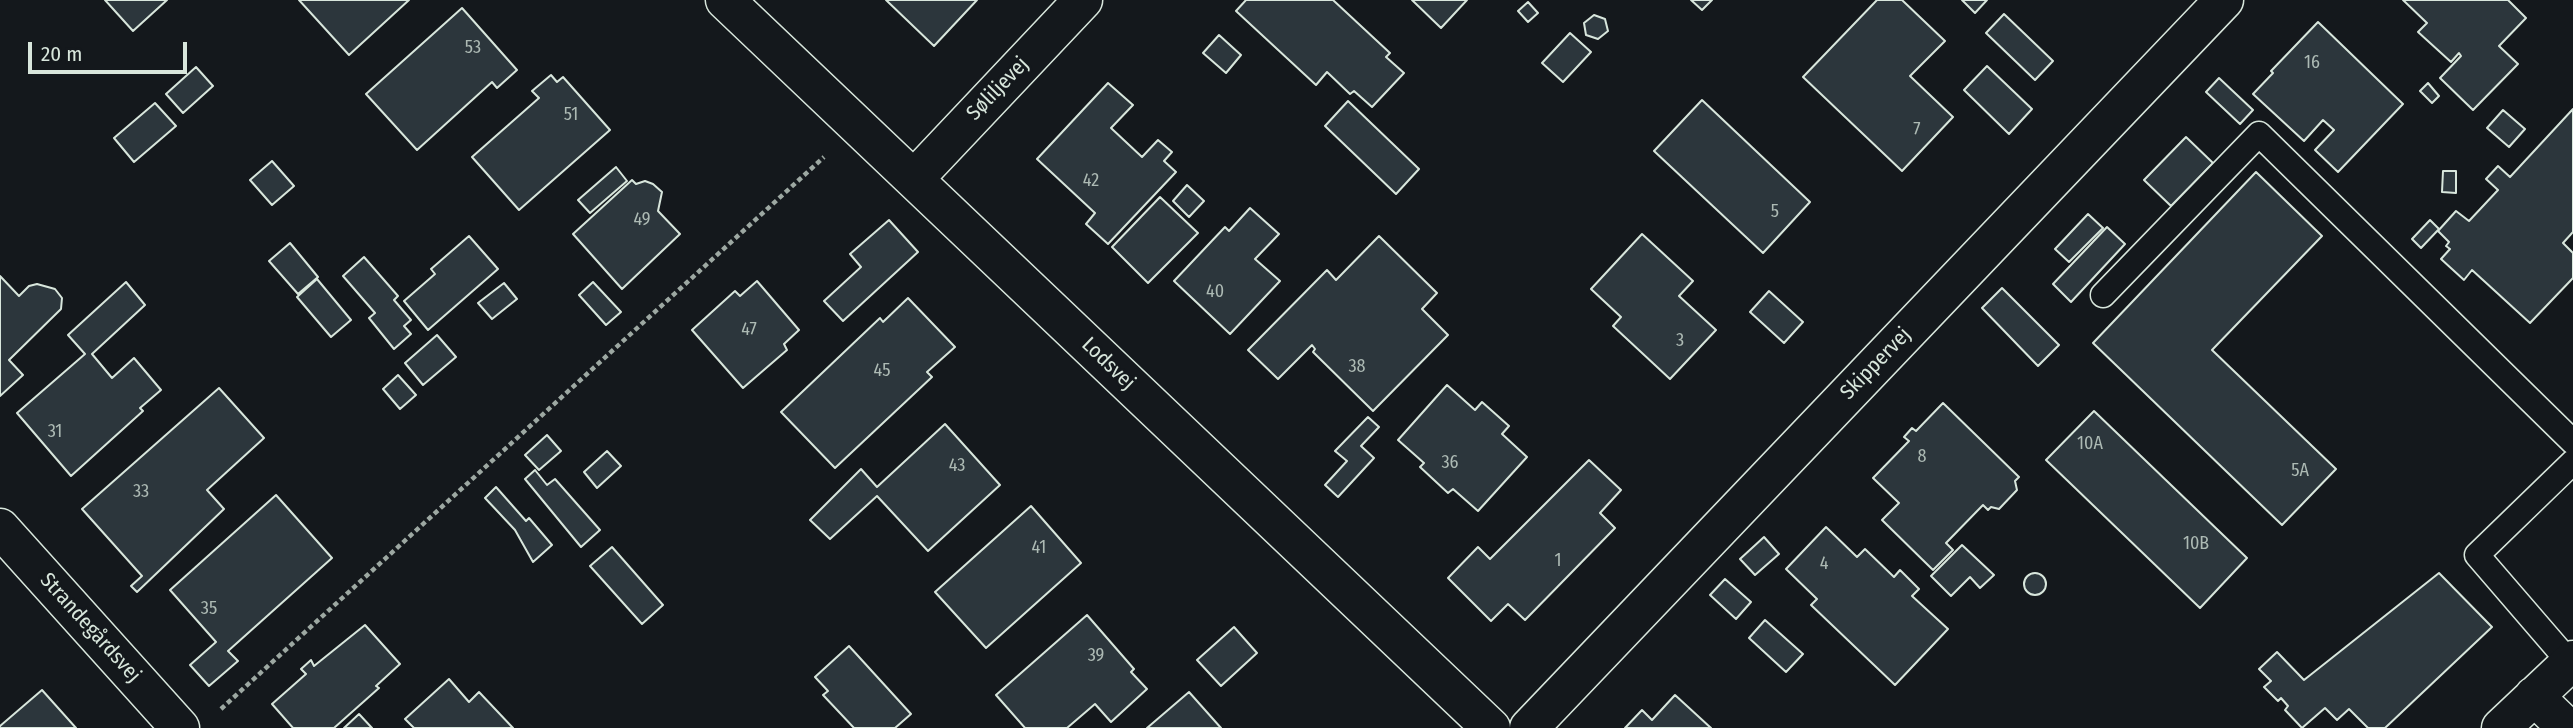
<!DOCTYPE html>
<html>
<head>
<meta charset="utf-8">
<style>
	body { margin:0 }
	#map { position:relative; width:2573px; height:728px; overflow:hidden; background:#14181c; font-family:"Fira Sans Condensed",sans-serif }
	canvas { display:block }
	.scale { position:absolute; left:28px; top:42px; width:159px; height:32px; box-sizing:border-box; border:4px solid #d8e6dc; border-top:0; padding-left:9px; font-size:21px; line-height:24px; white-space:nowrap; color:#d8e6dc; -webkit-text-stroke:5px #14181c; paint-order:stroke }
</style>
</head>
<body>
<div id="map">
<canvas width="2573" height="728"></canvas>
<div class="scale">20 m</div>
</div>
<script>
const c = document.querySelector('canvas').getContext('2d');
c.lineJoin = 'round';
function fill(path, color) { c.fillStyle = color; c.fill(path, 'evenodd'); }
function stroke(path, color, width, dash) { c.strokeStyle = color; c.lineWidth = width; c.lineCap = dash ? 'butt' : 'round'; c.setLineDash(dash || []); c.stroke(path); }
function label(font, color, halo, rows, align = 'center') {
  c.font = font + ' "Fira Sans Condensed",sans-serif'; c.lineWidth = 5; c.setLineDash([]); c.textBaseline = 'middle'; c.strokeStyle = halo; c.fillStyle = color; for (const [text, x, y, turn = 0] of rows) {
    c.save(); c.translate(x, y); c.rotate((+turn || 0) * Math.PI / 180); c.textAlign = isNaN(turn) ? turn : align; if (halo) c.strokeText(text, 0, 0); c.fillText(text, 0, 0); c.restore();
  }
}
const building = new Path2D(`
	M105,0h62l-34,31z
	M299,0h110l-60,55z
	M886,0h91l-43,46z
	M1246,0h87l57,53 -4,4 18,16 -32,34 -18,-16 -4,3 -23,-22 -11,13 -80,-74z
	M1412,0h55l-26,28z
	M1691,0h21l-10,10z
	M1877,0h25l43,41 -35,35 43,41 -51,54 -99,-94z
	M1962,0h25l-12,13z
	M2403,0h105l18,18 -27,28 19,18 -45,46 -33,-32 21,-22 -2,-3 -8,9 -33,-30 9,-9z
	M1528,2l10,11 -10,9 -10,-11z
	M462,8l55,62 -20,18 -5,-6 -75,68 -51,-56z
	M2004,14l49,47 -18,19 -49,-47z
	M1594,15l11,4 3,12 -10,8 -12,-4 -2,-12z
	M2318,22l85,82 -65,68 -23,-22 19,-20 -11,-10 -19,21 -51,-47 20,-21 -2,-2z
	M1570,33l21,19 -28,30 -21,-19z
	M1219,35l22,20 -15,18 -23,-20z
	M1987,66l45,43 -23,25 -45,-44z
	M196,67l17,19 -30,27 -17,-19z
	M551,75l6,7 6,-5 47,53 -91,80 -47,-53 67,-59 -7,-7z
	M2219,78l34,32 -13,14 -34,-32z
	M1108,83l25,22 -22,23 31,29 16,-17 14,12 -8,9 12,11 -68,72 -22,-20 9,-11 -58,-54z
	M2428,83l11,13 -7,7 -12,-12z
	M1702,100l108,102 -47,51 -109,-102z
	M1348,101l71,68 -23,25 -71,-68z
	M155,103l21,23 -42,36 -20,-24z
	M2573,109v123l-10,11 10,10v25l-43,45 -58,-53 -8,10 -23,-21 9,-10 -4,-3 3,-4 -11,-11 18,-20 13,10 29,-31 -12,-11 12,-13 12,11z
	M2503,110l22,19 -16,18 -22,-19z
	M2186,137l27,26 -42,43 -27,-26z
	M272,161l22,25 -22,19 -22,-25z
	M616,167l11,14 -37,32 -12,-13z
	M2443,171h13v22l-14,-1z
	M2256,172l66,64 -110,114 124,119 -54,56 -189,-182z
	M632,180l4,4 9,-3 8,3 9,8 -4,19 22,23 -58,55 -49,-55z
	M1187,185l17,16 -15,16 -16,-16z
	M1160,197l38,36 -50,50 -36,-36z
	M1250,208l29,26 -24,25 25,22 -50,53 -56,-53 51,-54 4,4z
	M2088,214l15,14 -34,34 -14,-13z
	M889,220l29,32 -75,69 -19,-20 37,-34 -11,-13z
	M2430,220l9,9 -18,19 -9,-9z
	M2107,227l18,17 -54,58 -18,-18z
	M1642,234l51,47 -14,15 37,34 -46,49 -57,-53 8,-9 -30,-28z
	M469,236l29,33 -70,61 -24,-29 31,-27 -4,-5z
	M1379,236l58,57 -15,16 26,26 -75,76 -60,-59 2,-3 -3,-4 -34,34 -30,-29 79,-80 9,10z
	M290,243l28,34 -20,17 -29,-33z
	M364,257l34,39 -4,4 17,20 -7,6 7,8 -17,15 -25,-31 6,-5 -32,-37z
	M0,276l19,20 10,-10 8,-2 18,5 7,9 -1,11 -52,51 14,15 -23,21z
	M317,279l34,41 -20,17 -34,-40z
	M757,281l42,49 -15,14 3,6 -44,38 -51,-58 43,-39 5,5z
	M126,282l19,23 -53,49 20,24 22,-20 27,32 -21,18 3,3 -72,65 -54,-63 68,-59 -17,-19z
	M593,282l28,30 -15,13 -27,-30z
	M504,283l13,16 -25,20 -14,-16z
	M2002,288l57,57 -21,21 -56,-58z
	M1769,291l34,31 -19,21 -34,-31z
	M908,298l47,49 -28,25 5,5 -97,91 -54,-56 99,-94 3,4z
	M437,335l19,22 -33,28 -18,-22z
	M398,375l18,20 -16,14 -17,-20z
	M1447,385l28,25 7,-8 27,24 -7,8 25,23 -49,54 -25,-22 -5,4 -28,-26 4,-4 -26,-23z
	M219,388l45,50 -57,52 17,19 -87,83 -6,-6 11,-10 -60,-67z
	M1943,403l76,74 -4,4 2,9 -18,19 -8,-2 -3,3 -5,-5 -37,38 7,7 -20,20 -51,-50 17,-17 -26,-25 36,-37 -5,-4 8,-9 4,3z
	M2094,411l153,147 -47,50 -154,-148z
	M1368,417l11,10 -18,19 13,12 -36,39 -13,-12 22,-24 -12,-10z
	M945,424l55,61 -72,66 -51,-55 -47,43 -20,-19 51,-51 16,18z
	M547,435l14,16 -22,19 -14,-15z
	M607,451l14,15 -24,22 -13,-16z
	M1589,460l32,30 -21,23 15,15 -90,92 -17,-16 -17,17 -43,-43 30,-31 12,12z
	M535,470l12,15 8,-6 45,51 -19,17 -56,-68z
	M496,487l30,34 3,-3 23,27 -19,17 -18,-32 -30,-32z
	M276,495l56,63 -104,93 10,10 -29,25 -19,-21 26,-23 -46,-52z
	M1031,506l50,57 -95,85 -51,-56z
	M1826,527l31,30 8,-8 29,28 6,-7 19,19 -7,7 36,33 -53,56 -84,-80 6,-6 -31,-30z
	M1764,537l15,17 -24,21 -15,-16z
	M1962,545l32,30 -14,13 -10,-11 -19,19 -20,-20z
	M612,547l51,58 -21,19 -52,-58z
	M2439,573l53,54 -107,101h-17l-19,-19 -12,11 -12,-12 -23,20 -17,-18 3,-4 -7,-8 -3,3 -14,-14 7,-6 -12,-12 18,-17 27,28z
	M2024 584a11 11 0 1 1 22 0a11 11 0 1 1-22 0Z
	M1725,579l26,23 -15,17 -26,-24z
	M1087,615l47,54 -3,3 16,17 -36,33 -16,-18 -28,24h-42l-29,-33z
	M1765,620l38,34 -17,18 -37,-34z
	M365,625l35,39 -24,22 3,2 -45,40h-41l-21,-24 34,-30 -5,-5 10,-9 3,6z
	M1234,627l23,26 -36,33 -24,-26z
	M849,646l62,68 -16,14h-41l-31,-33 5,-4 -13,-14z
	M449,679l20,23 10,-10 34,36h-99l-9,-9z
	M42,690l34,38h-76v-2z
	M1189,692l32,36h-74z
	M1675,695l36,33h-86l17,-18 10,10z
	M359,714l13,14h-28z`);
fill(building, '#2c363c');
stroke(building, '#d8e6dc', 2);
const lane = new Path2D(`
	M2103,295l156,-161 314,308
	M2570,663l-93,-108 96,-93`);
const street = new Path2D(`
	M725,0l766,728
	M914,179l169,-179
	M0,528l180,200
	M2534,696l33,32
	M1529,728l695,-728
	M2501,728l72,-68`);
stroke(lane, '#d8e6dc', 27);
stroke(street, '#d8e6dc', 41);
stroke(new Path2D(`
	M221,709l603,-552`), '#9da8a2', 4.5, [5, 3.5]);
stroke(lane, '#14181c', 24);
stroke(street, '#14181c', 38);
label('18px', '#adbab4', null, [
	["53",473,48],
	["16",2312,63],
	["51",571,115],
	["7",1917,130],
	["42",1091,181],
	["5",1775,212],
	["49",642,220],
	["40",1215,292],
	["47",749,330],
	["3",1680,341],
	["38",1357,367],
	["45",882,371],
	["31",55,432],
	["10A",2090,444],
	["8",1922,457],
	["36",1450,463],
	["43",957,466],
	["5A",2300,471],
	["33",141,492],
	["10B",2196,544],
	["41",1039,548],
	["1",1558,561],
	["4",1824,564],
	["35",209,609],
	["39",1096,656]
]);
label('21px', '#d8e6dc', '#14181c', [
	["Søliljevej",998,89,-46],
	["Lodsvej",1108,364,44],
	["Skippervej",1876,364,-46],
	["Strandegårdsvej",90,628,48]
]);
</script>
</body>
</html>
